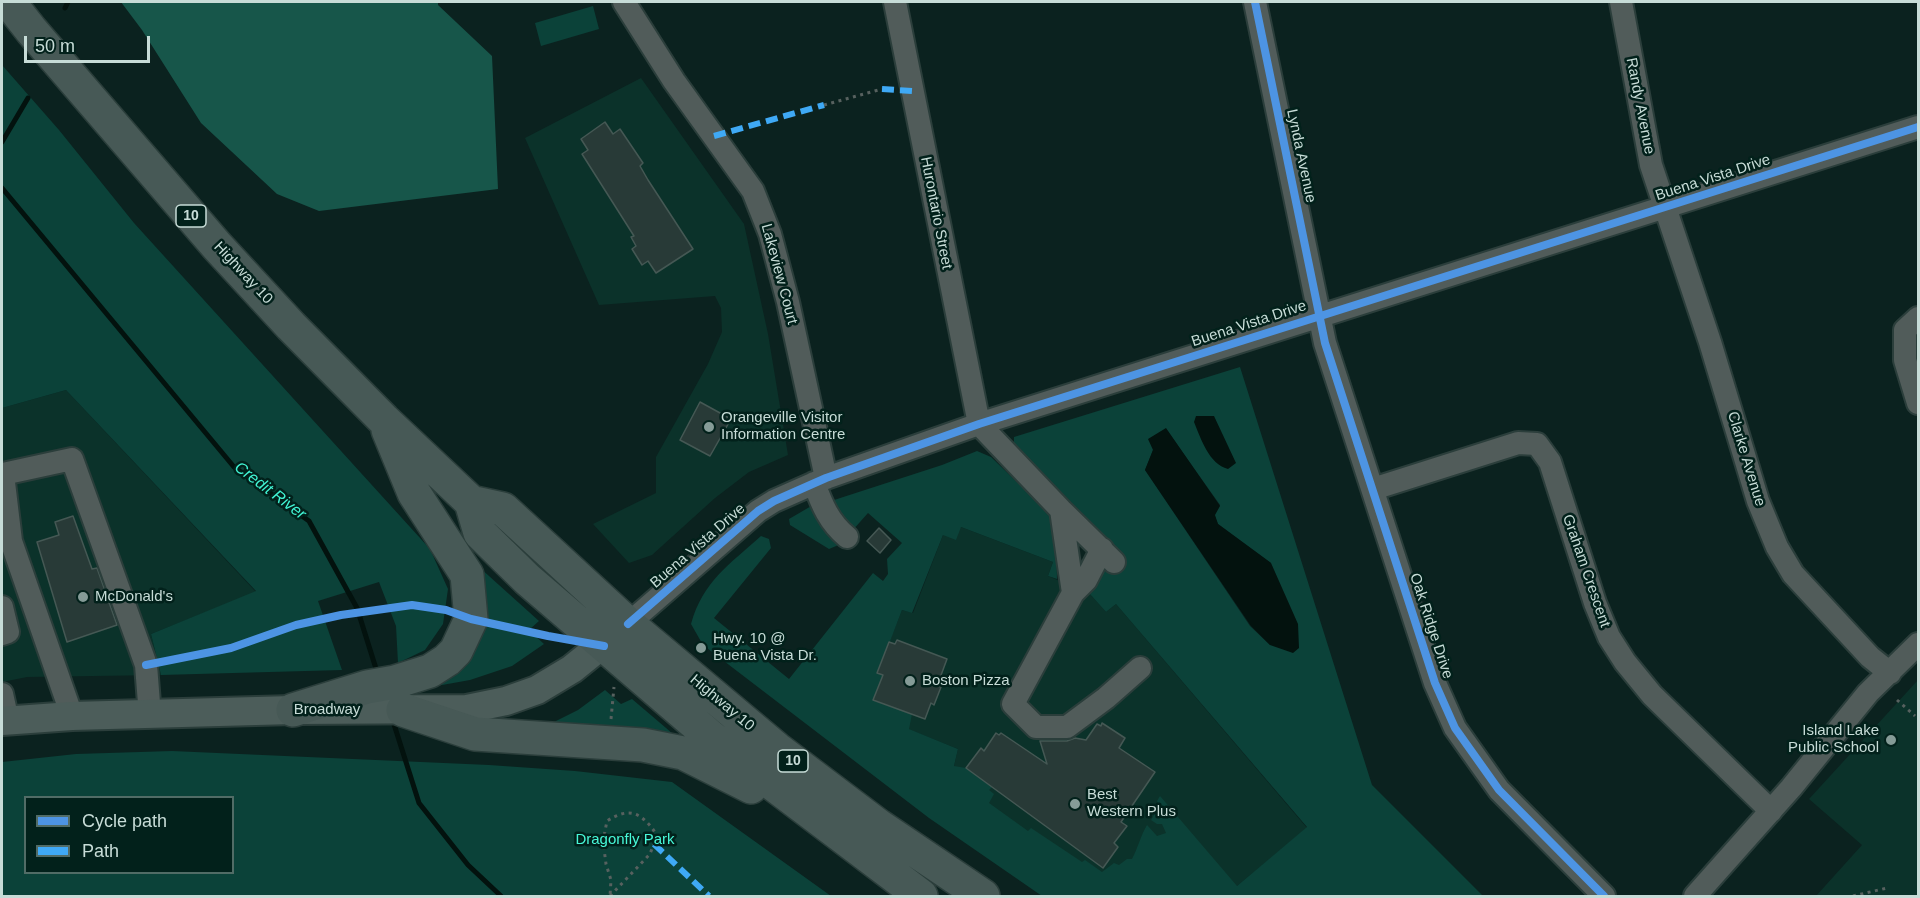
<!DOCTYPE html>
<html>
<head>
<meta charset="utf-8">
<style>
	body { margin:0 }
	#map { position:relative; width:1920px; height:898px; overflow:hidden; background:#0b221f; font-family:Helvetica,sans-serif }
	canvas { display:block }
	.frame { position:absolute; inset:0; border:3px solid #c7dcd7; pointer-events:none }
	.legend { position:absolute; left:24px; top:796px; width:210px; height:78px; box-sizing:border-box; background:#02211b; border:2px solid #516c66; margin:0; padding:8px 10px; list-style:none; font-size:18px; color:#c7dcd7 }
	.legend li { display:flex; align-items:center; gap:12px; height:30px }
	.legend b { width:30px; border:2px solid #516c66 }
	.scale { position:absolute; left:24px; top:36px; width:126px; height:27px; box-sizing:border-box; border:3px solid #c7dcd7; border-top:0; padding-left:8px; font-size:18px; line-height:21px; white-space:nowrap; color:#c7dcd7; -webkit-text-stroke:4px #02211b; paint-order:stroke }
</style>
</head>
<body>
<div id="map">
<canvas width="1920" height="898"></canvas>
<div class="frame"></div>
<ul class="legend">
<li><b style="height:8px;background:#4d94e3"></b>Cycle path</li>
<li><b style="height:8px;background:#3fa9f5"></b>Path</li>
</ul>
<div class="scale">50 m</div>
</div>
<script>
const c = document.querySelector('canvas').getContext('2d');
c.lineJoin = 'round';
function fill(path, color) { c.fillStyle = color; c.fill(path, 'evenodd'); }
function stroke(path, color, width, dash) { c.strokeStyle = color; c.lineWidth = width; c.lineCap = dash ? 'butt' : 'round'; c.setLineDash(dash || []); c.stroke(path); }
function label(font, color, halo, rows, align = 'center') {
  c.font = font + ' Helvetica,sans-serif'; c.lineWidth = 5; c.setLineDash([]); c.textBaseline = 'middle'; c.strokeStyle = halo; c.fillStyle = color; for (const [text, x, y, turn = 0] of rows) {
    c.save(); c.translate(x, y); c.rotate((+turn || 0) * Math.PI / 180); c.textAlign = isNaN(turn) ? turn : align; if (halo) c.strokeText(text, 0, 0); c.fillText(text, 0, 0); c.restore();
  }
}
fill(new Path2D(`
	M641,78l103,146 24,110 20,121 -39,17 -34,26 -63,57 -23,8 -36,-39 63,-31v-36l52,-93 14,-32 -1,-24 -6,-12 -116,9 -74,-167z
	M66,390l190,202 -105,42 10,41 -134,2 -25,5v-274z
	M961,527l92,35 -5,14 41,17 17,19 10,-8 191,224 -76,63 -96,4 -160,-83 -21,-46 4,-17 -50,-20 -35,-29 9,-25 -5,-2 25,-63 11,3 30,-78z
	M1918,680v216h-102l46,-51 -53,-46z`), '#0b322a');
fill(new Path2D(`
	M593,6l6,23 -58,17 -6,-23z
	M2,65l57,65 75,93 296,326 18,40 -5,35 -18,26 -27,13 -2,-37 -17,-44 -61,19 24,69 -181,5 -10,-41 105,-43 -190,-201 -64,18z
	M1240,367l132,418 111,111h-441l-113,-78 -226,-173 -12,-21c12,-43 38,-59 70,-88l8,3 2,9 -57,70 75,61 84,-106 10,8 5,-7 -1,-15 15,-16 -34,-30 -16,18 -21,-30 111,-36 35,-14 14,6 59,57 6,13 1,52 -9,-3 5,-14 -92,-35 -5,13 -13,-5 -31,78 -10,-3 -24,63 5,2 -9,25 38,14 -3,15 49,20 -4,17 12,2 26,19 -3,3 5,4 -5,9 39,28 3,-3 51,34 3,-2 17,12 12,-9 5,2 8,-6h5c6,-11 8,-22 15,-34l10,11 9,-3 -4,-9h-5l-6,-4 8,-13 -2,-6 3,-5 77,90 70,-59 -191,-223 -10,8 -17,-19c4,-9 7,-23 19,-22l16,-14 -110,-113v-7zM1166,429l54,76 -6,10 4,9 53,39 -1,82 -20,-19 -105,-156 8,-20z
	M813,505l28,39 -12,5 -39,-24 -1,-6z
	M479,567l60,54 -10,9 15,14 -32,22 -42,14 -39,7z
	M605,690l16,14 11,-5 54,46 -140,-19 32,-16z
	M172,751l317,14 86,6 97,11 159,114h-829v-134l74,-8zM26,798h206v74h-206z`), '#0b4239');
fill(new Path2D(`
	M121,2h317v3l54,51 6,133 -179,22 -42,-17 -76,-71 -59,-93z`), '#17564a');
fill(new Path2D(`
	M1196,416h18l22,47 -8,6c-19,-5 -27,-30 -34,-47z
	M1166,428l54,78 -5,9 3,9 53,39 27,61 1,24 -6,5 -23,-8 -19,-19 -106,-156 8,-20 -5,-11z`), '#03120e');
stroke(new Path2D(`
	M65,8l3,-6
	M2,142l26,-44
	M2,188l232,279 75,54 48,87 21,67
	M392,718l27,85 49,62 33,31`), '#03120e', 5);
const building = new Path2D(`
	M605,122l8,12 7,-5 23,34 -3,3 8,14 45,69 -37,24 -8,-12 -6,4 -10,-16 4,-3 -5,-9 3,-1 -52,-82 6,-4 -7,-11z
	M700,402l31,17 -21,37 -30,-16z
	M73,516l19,53 5,-1 20,57 -50,17 -30,-100 22,-7 -4,-13z
	M879,528l12,12 -11,13 -13,-12z
	M897,640l50,19 -10,27 4,1 -7,18 -3,-2 -6,16 -52,-19 10,-25 -6,-2 12,-31 6,2z
	M1102,723l23,15 -6,10 36,24 -34,50 6,4 -13,17 4,4 -15,21 -137,-100 15,-20 3,3 12,-18 3,2 2,-2 46,31 -7,-23h27l8,-3 11,2 11,-16 4,2z`);
fill(building, '#283a37');
stroke(building, '#455854', 1.5);
const minor = new Path2D(`
	M624,2l50,79 79,110 17,43 18,68 38,176
	M895,2l84,422
	M1255,2l70,341 110,340 20,45 44,62 105,106
	M1621,2l30,163 59,177 48,159 19,46 16,27 77,83 20,16
	M1918,318l-13,12v30l13,43
	M979,424l82,86 53,52
	M814,483c8,22 15,39 33,54
	M1373,489l145,-46 19,1 13,18 45,141 14,34 16,25 27,33 119,116
	M1061,510l12,83 -60,111 23,23h31l39,-29 34,-30
	M1073,593l13,-13 16,-31
	M2,607l6,25 -6,2
	M628,624l130,-113 16,-10 52,-23 153,-54 939,-297
	M2,694l6,27
	M72,716l-61,-175 -8,-67 69,-15 74,206 4,51
	M1695,896l96,-108 77,-95 50,-49`);
const major = new Path2D(`
	M2,721l70,-5 221,-6 174,-1 39,-8 31,-11 35,-21 47,-38`);
const highway = new Path2D(`
	M9,2l22,28 186,216 74,80 93,94 87,82 9,31 47,46 185,159 209,158
	M471,502l32,7 125,115 149,125 102,77 104,70
	M293,710l74,-23 28,-5 35,-11 17,-11 9,-9 15,-32 -4,-44 -53,-82 -26,-63
	M403,710l72,24 168,11 40,8 68,34`);
stroke(minor, '#2b3e3b', 26);
stroke(major, '#2b3e3b', 32);
stroke(highway, '#2b3e3b', 36);
stroke(new Path2D(`
	M824,105l58,-16
	M1897,700l18,16
	M611,719l3,-32
	M610,896l40,-42 7,-19c-15,-22 -27,-29 -50,-14l-4,20 3,23 5,16 -1,16
	M1853,896l34,-8`), '#57615f', 3, [3, 4.5]);
stroke(minor, '#515c5a', 22);
stroke(major, '#4c5d5a', 28);
stroke(highway, '#475956', 33);
stroke(new Path2D(`
	M882,89l30,2
	M714,136l110,-31
	M654,844l55,52`), '#3fa9f5', 6, [12, 6]);
stroke(new Path2D(`
	M1255,2l70,341 110,340 20,45 44,62 105,106
	M628,624l130,-113 16,-10 52,-23 153,-54 939,-297
	M146,665l85,-17 65,-23 45,-10 71,-10 34,5 25,9 77,17 56,10`), '#4d94e3', 8);
for (const [x, y, r, color] of [
	[709,427,6,"#859b97"],
	[83,597,6,"#859b97"],
	[701,648,6,"#859b97"],
	[910,681,6,"#859b97"],
	[1891,740,6,"#859b97"],
	[1075,804,6,"#859b97"]
]) { const dot = new Path2D(); dot.arc(x, y, r, 0, 2 * Math.PI); c.fillStyle = color; c.fill(dot); stroke(dot, '#02211b', 2); }
for (const [x, y, w] of [
	[191,216,30],
	[793,761,30]
]) { const box = new Path2D(); box.roundRect(x - w / 2, y - 11, w, 22, 4.5); c.fillStyle = '#02211b'; c.fill(box); stroke(box, '#c7dcd7', 1.5); }
label('bold 14px', '#c7dcd7', null, [
	["10",191,216],
	["10",793,761]
]);
label('15px', '#c7dcd7', '#02211b', [
	["Randy Avenue",1640,106,79],
	["Lynda Avenue",1301,156,78],
	["Buena Vista Drive",1713,178,-18],
	["Hurontario Street",936,213,79],
	["Highway 10",243,273,47],
	["Lakeview Court",779,274,75],
	["Buena Vista Drive",1249,324,-18],
	["Clarke Avenue",1746,459,73],
	["Buena Vista Drive",698,546,-41],
	["Graham Crescent",1586,571,71],
	["Oak Ridge Drive",1431,626,72],
	["Highway 10",722,703,40],
	["Broadway",327,710]
]);
label('15px', '#c7dcd7', '#02211b', [
	["Orangeville Visitor",721,418],
	["Information Centre",721,435],
	["McDonald's",95,597],
	["Hwy. 10 @",713,639],
	["Buena Vista Dr.",713,656],
	["Boston Pizza",922,681],
	["Island Lake",1879,731,"right"],
	["Public School",1879,748,"right"],
	["Best",1087,795],
	["Western Plus",1087,812]
], 'left');
label('15px', '#47f8d8', '#02211b', [
	["Dragonfly Park",625,840]
]);
label('italic 16px', '#41f4d4', '#02211b', [
	["Credit River",270,491,37]
]);
</script>
</body>
</html>
